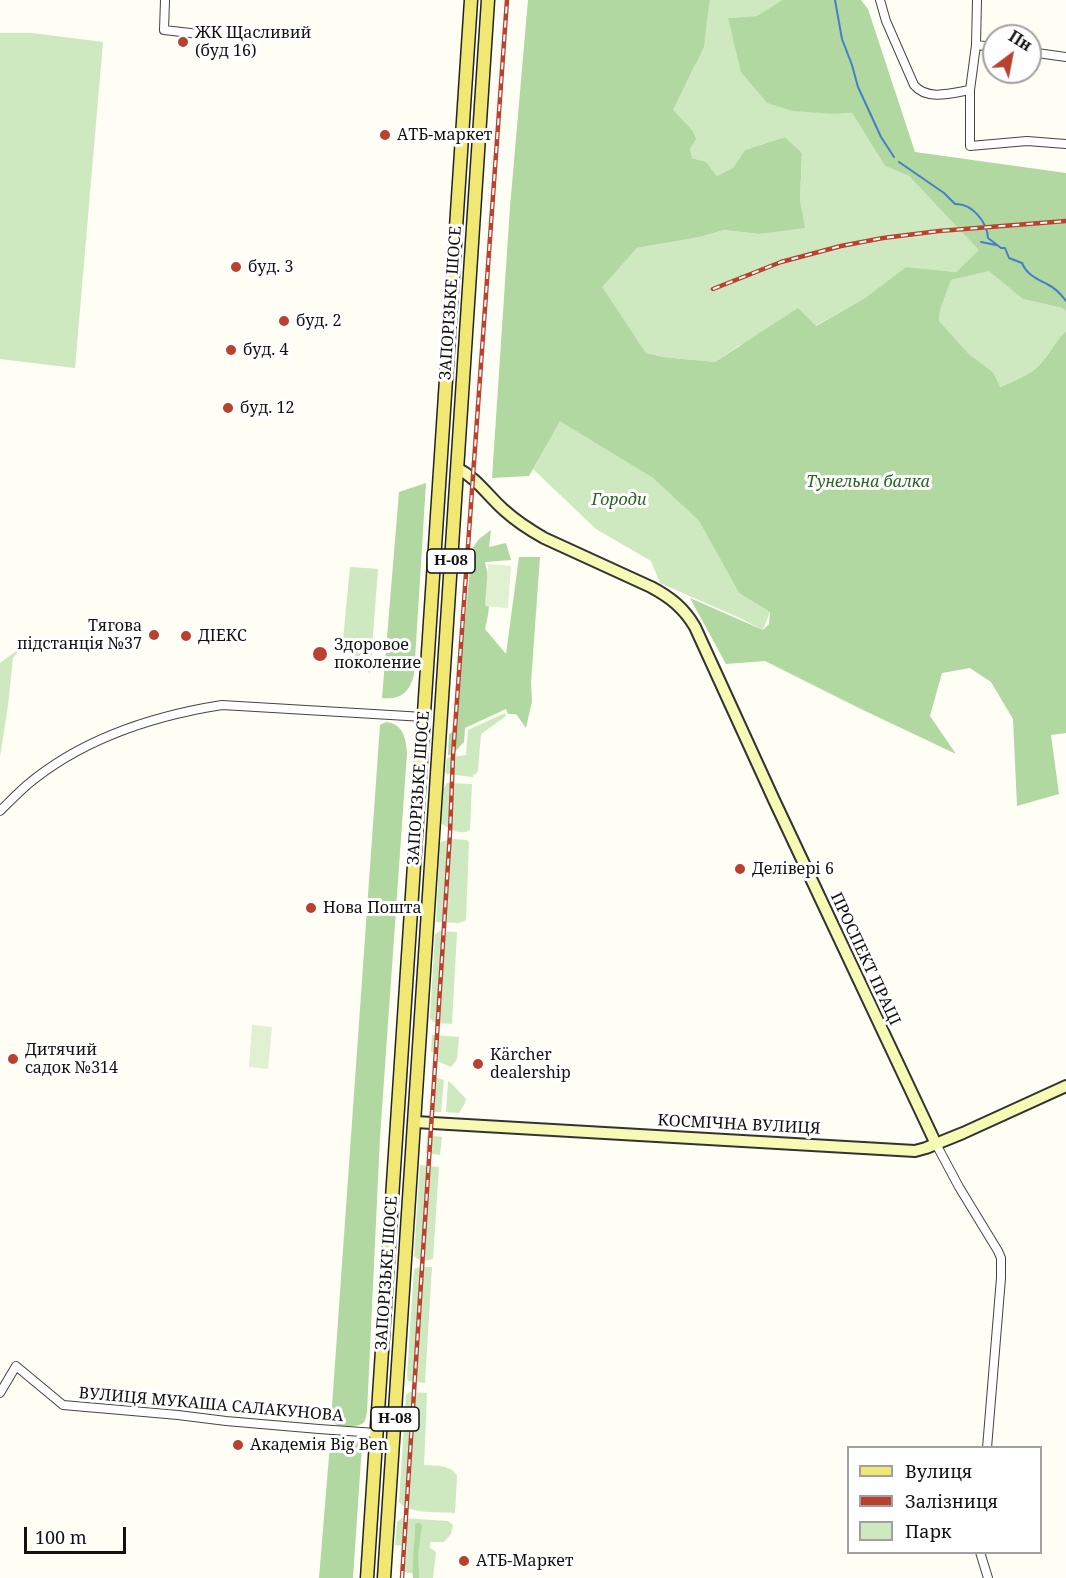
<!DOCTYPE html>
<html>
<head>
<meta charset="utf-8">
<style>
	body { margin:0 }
	#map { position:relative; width:1066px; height:1578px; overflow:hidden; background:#fefef5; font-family:"Noto Serif",serif }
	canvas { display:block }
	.legend { position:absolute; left:847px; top:1446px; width:195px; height:108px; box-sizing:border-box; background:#fff; border:2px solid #a0a0a0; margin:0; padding:8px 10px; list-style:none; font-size:18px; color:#111 }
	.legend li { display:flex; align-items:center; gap:12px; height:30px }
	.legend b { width:30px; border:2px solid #a0a0a0 }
	.north { position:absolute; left:982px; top:24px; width:60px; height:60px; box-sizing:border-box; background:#fff; border:2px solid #a0a0a0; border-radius:50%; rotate:32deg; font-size:16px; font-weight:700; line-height:24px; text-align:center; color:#111 }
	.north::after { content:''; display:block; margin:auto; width:21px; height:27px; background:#ba402f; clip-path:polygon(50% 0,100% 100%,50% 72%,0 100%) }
	.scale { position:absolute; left:24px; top:1527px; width:102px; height:27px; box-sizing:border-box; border:3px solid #111; border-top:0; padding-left:8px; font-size:18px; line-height:21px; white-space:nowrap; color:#111; -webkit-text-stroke:4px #fff; paint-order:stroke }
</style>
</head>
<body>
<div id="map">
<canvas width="1066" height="1578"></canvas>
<ul class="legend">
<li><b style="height:8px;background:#f1e773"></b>Вулиця</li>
<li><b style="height:8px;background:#ba402f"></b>Залізниця</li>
<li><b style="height:16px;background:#cee8bf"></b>Парк</li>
</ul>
<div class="north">Пн</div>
<div class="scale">100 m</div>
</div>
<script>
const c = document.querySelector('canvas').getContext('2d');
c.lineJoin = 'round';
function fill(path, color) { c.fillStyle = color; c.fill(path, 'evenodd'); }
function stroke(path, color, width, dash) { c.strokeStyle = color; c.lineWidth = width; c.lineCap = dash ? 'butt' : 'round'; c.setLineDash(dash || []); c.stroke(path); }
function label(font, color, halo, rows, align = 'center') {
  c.font = font + ' "Noto Serif",serif'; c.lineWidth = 6; c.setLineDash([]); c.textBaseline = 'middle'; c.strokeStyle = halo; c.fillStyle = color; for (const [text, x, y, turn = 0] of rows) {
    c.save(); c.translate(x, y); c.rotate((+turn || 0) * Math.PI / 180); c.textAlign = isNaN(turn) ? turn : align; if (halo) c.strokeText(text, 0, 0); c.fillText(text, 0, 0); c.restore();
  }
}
fill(new Path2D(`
	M710,0h72l-25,16 -29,2 14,54 25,31 70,11 15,-1 33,53 24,10 71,74 -24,22 -50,-5 -41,31 -50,28 -75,19 -25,17 -52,-5 -17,-4 -45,-66 36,-39 63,-11 24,-7 35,4 45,-7 -4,-27 2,-47 -17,-16 -40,13 -12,18 -16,8 -11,-14 -14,-4 -2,-9 2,-19 -20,-19 23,-45z
	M0,33h32l71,9 -28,326 -75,-9z
	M990,270l33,29 39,9 4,3v20c-10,9 -15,21 -24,31 -11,12 -28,19 -43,25l-6,-15 -24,-18 -30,-33 1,-11 11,-30z
	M560,420l93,58 46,43 40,72 31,19 -7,18 -21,-11 -82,-36 -9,-22 -55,-32 -63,-60z
	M350,567l28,2 -8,105 -27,-34z
	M22,647l-9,11 -5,47 -8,52v-94z
	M505,713l1,3 -25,18 -3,36 -1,3 -4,2v2l-26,-3 -2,-2 2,-14 19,-3 2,-25z
	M447,783l25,1 -2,46c-9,6 -21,-1 -29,-7l2,-34z
	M452,839l15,1 2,2 -3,78 -7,3 -23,-1 4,-80z
	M440,931l17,1 -5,92c-7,-1 -18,1 -22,-6l5,-84z
	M432,1035l27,2 -2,22 -6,8 -14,-6h-4l1,-9h-3z
	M434,1077l10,3 -3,32h-7l-2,-3z
	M448,1081l4,3 14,15 -1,4 -6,10 -13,-1z
	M427,1135l15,2 -2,18 -14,-2z
	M420,1165l19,2 -6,92c-7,2 -14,2 -19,-3z
	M420,1267h12l-7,116 -17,-2 -1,-6 7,-106z
	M411,1392l16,1 -3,72c11,1 26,-1 33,11l-2,37c-14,-1 -47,1 -56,-11l7,-107 2,-2z
	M402,1518l46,3 5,4 -2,9 -7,8h-14v6l4,2 2,3 -3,25h-16l-2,-4 -11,-2 3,-26 -12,-1 2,-23z`), '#cee8bf');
fill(new Path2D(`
	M528,0h182l-3,19 -3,28 -31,63 19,20 4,9 -6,10 2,9 14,4 11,14 16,-8 12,-18 40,-13 17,16 -2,47 5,28 -46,6 -35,-4 -24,7 -63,11 -35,39 44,66 17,4 52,5 83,-54 18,18 49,-28 41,-31 50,5 23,-22 -70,-74 -24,-10 -33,-53 -15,1 -44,-3 -26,-8 -26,-31 -13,-54 29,-2 25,-16h79l7,9 47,143 151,21v138l-4,-3 -39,-9 -34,-28 -38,9 -11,30 -1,11 30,33 24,18 7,15c14,-6 32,-13 42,-25 9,-10 14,-22 24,-31v402l-15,2 8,59 -42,12 -4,-87 -22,-37 -21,-14 -28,5 -12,43 26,38 -95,-45 -96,-48 -39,3 -36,-66 73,32 6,-6 1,-12 -31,-19 -40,-72 -46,-43 -93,-57 -31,55 -37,2 18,-271z
	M426,483l-12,192c-5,18 -14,25 -32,23l17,-206z
	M491,530l-2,17 17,-4 5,17 -26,2c6,25 6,43 0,67l21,25 13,-97h21l-9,125 1,19 -6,27 -10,-14h-8l-2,-5 -41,19 -1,14 -11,12 -5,1 1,-21 8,-4 4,-69 11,-112 7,-10z
	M386,722c17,2 20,16 21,31l-27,384 -13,275c-1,4 -1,7 -3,10 -4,6 -24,5 -29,2 -2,-1 -2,-3 -4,-4l49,-695z
	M335,1439l22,2 5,4 -9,133h-34l11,-134 1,-3z
	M416,1523h4l2,3 -4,27 1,25h-6c-1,-18 2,-35 2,-53z`), '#b0d8a0');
fill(new Path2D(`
	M488,564l23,2 -3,42 -23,-2z
	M252,1025l20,2 -4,42 -19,-2z`), '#e0f0d1');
stroke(new Path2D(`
	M835,0l7,39 10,26 6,22 23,50 13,20
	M899,162l45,31 11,11c17,-1 32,18 33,34l13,10h4l4,10 13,5c5,12 15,16 25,21 8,4 14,10 19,17
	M981,242l15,3`), '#477fc6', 2);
const street = new Path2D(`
	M165,0l-1,30 35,4
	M880,0l6,21 28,64c13,16 38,8 56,5
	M977,0l-1,45 -6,45v56l57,-5 39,3
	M976,45l18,2
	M1030,52l36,5
	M0,811c9,-9 18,-18 27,-26 56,-47 125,-69 195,-80l202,12
	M936,1144l23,43 39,64 3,7v20l-14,170
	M0,1393l16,-27 47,39 115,10 48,6 93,8 57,4
	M980,1552l8,26`);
const secondary = new Path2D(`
	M457,468c20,10 31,28 47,42 12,11 26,20 40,28l107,49c19,10 33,21 44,40l79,173 162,344
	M415,1122l500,29 11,-3 37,-15 103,-47`);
const primary = new Path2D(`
	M367,1578l104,-1578
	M384,1578l104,-1578`);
stroke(street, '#444', 10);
stroke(secondary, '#333', 14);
stroke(primary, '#222', 15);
stroke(street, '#fff', 8);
stroke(secondary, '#f7fab4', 10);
stroke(primary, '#f1e773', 12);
const rail = new Path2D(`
	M713,289l68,-27 60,-16 42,-8 56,-7 127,-10
	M402,1578l48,-745 3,-77 54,-756`);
stroke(rail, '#ba402f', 4.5);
stroke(rail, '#fff', 2, [7]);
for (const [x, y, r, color] of [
	[183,42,6,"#ba402f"],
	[385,135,6,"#ba402f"],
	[236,267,6,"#ba402f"],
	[284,321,6,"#ba402f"],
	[231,350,6,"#ba402f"],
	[228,408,6,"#ba402f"],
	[154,635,6,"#ba402f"],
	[186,636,6,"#ba402f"],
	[320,654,8,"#ba402f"],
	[740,869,6,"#ba402f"],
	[311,908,6,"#ba402f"],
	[13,1059,6,"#ba402f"],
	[478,1064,6,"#ba402f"],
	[238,1445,6,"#ba402f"],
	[464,1561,6,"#ba402f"]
]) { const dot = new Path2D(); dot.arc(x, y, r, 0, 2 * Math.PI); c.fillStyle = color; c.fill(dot); stroke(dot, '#fff', 2); }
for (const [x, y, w] of [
	[451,561,48],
	[395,1419,48]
]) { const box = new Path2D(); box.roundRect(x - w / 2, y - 12, w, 24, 4.5); c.fillStyle = '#fff'; c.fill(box); stroke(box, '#111', 1.5); }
label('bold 15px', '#111', null, [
	["Н-08",451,561],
	["Н-08",395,1419]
]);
label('16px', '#111', '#fff', [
	["ЖК Щасливий",195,33],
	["(буд 16)",195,51],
	["АТБ-маркет",397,135],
	["буд. 3",248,267],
	["буд. 2",296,321],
	["буд. 4",243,350],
	["буд. 12",240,408],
	["Тягова",142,626,"right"],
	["пiдстанцiя №37",142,644,"right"],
	["ДІЕКС",198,636],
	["Здоровое",334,645],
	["поколение",334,663],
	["Делівері 6",752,869],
	["Нова Пошта",323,908],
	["Дитячий",25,1050],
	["садок №314",25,1068],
	["Kärcher",490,1055],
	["dealership",490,1073],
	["Академія Big Ben",250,1445],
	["АТБ-Маркет",476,1561]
], 'left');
label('16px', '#111', '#fff', [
	["ЗАПОРІЗЬКЕ ШОСЕ",451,303,-86],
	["ЗАПОРІЗЬКЕ ШОСЕ",419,788,-86],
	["ПРОСПЕКТ ПРАЦІ",865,959,65],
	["КОСМІЧНА ВУЛИЦЯ",739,1125,3],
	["ЗАПОРІЗЬКЕ ШОСЕ",387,1273,-86],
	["ВУЛИЦЯ МУКАША САЛАКУНОВА",211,1405,5]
]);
label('italic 16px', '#266623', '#fff', [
	["Тунельна балка",868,482],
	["Городи",619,500]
]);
</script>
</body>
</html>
